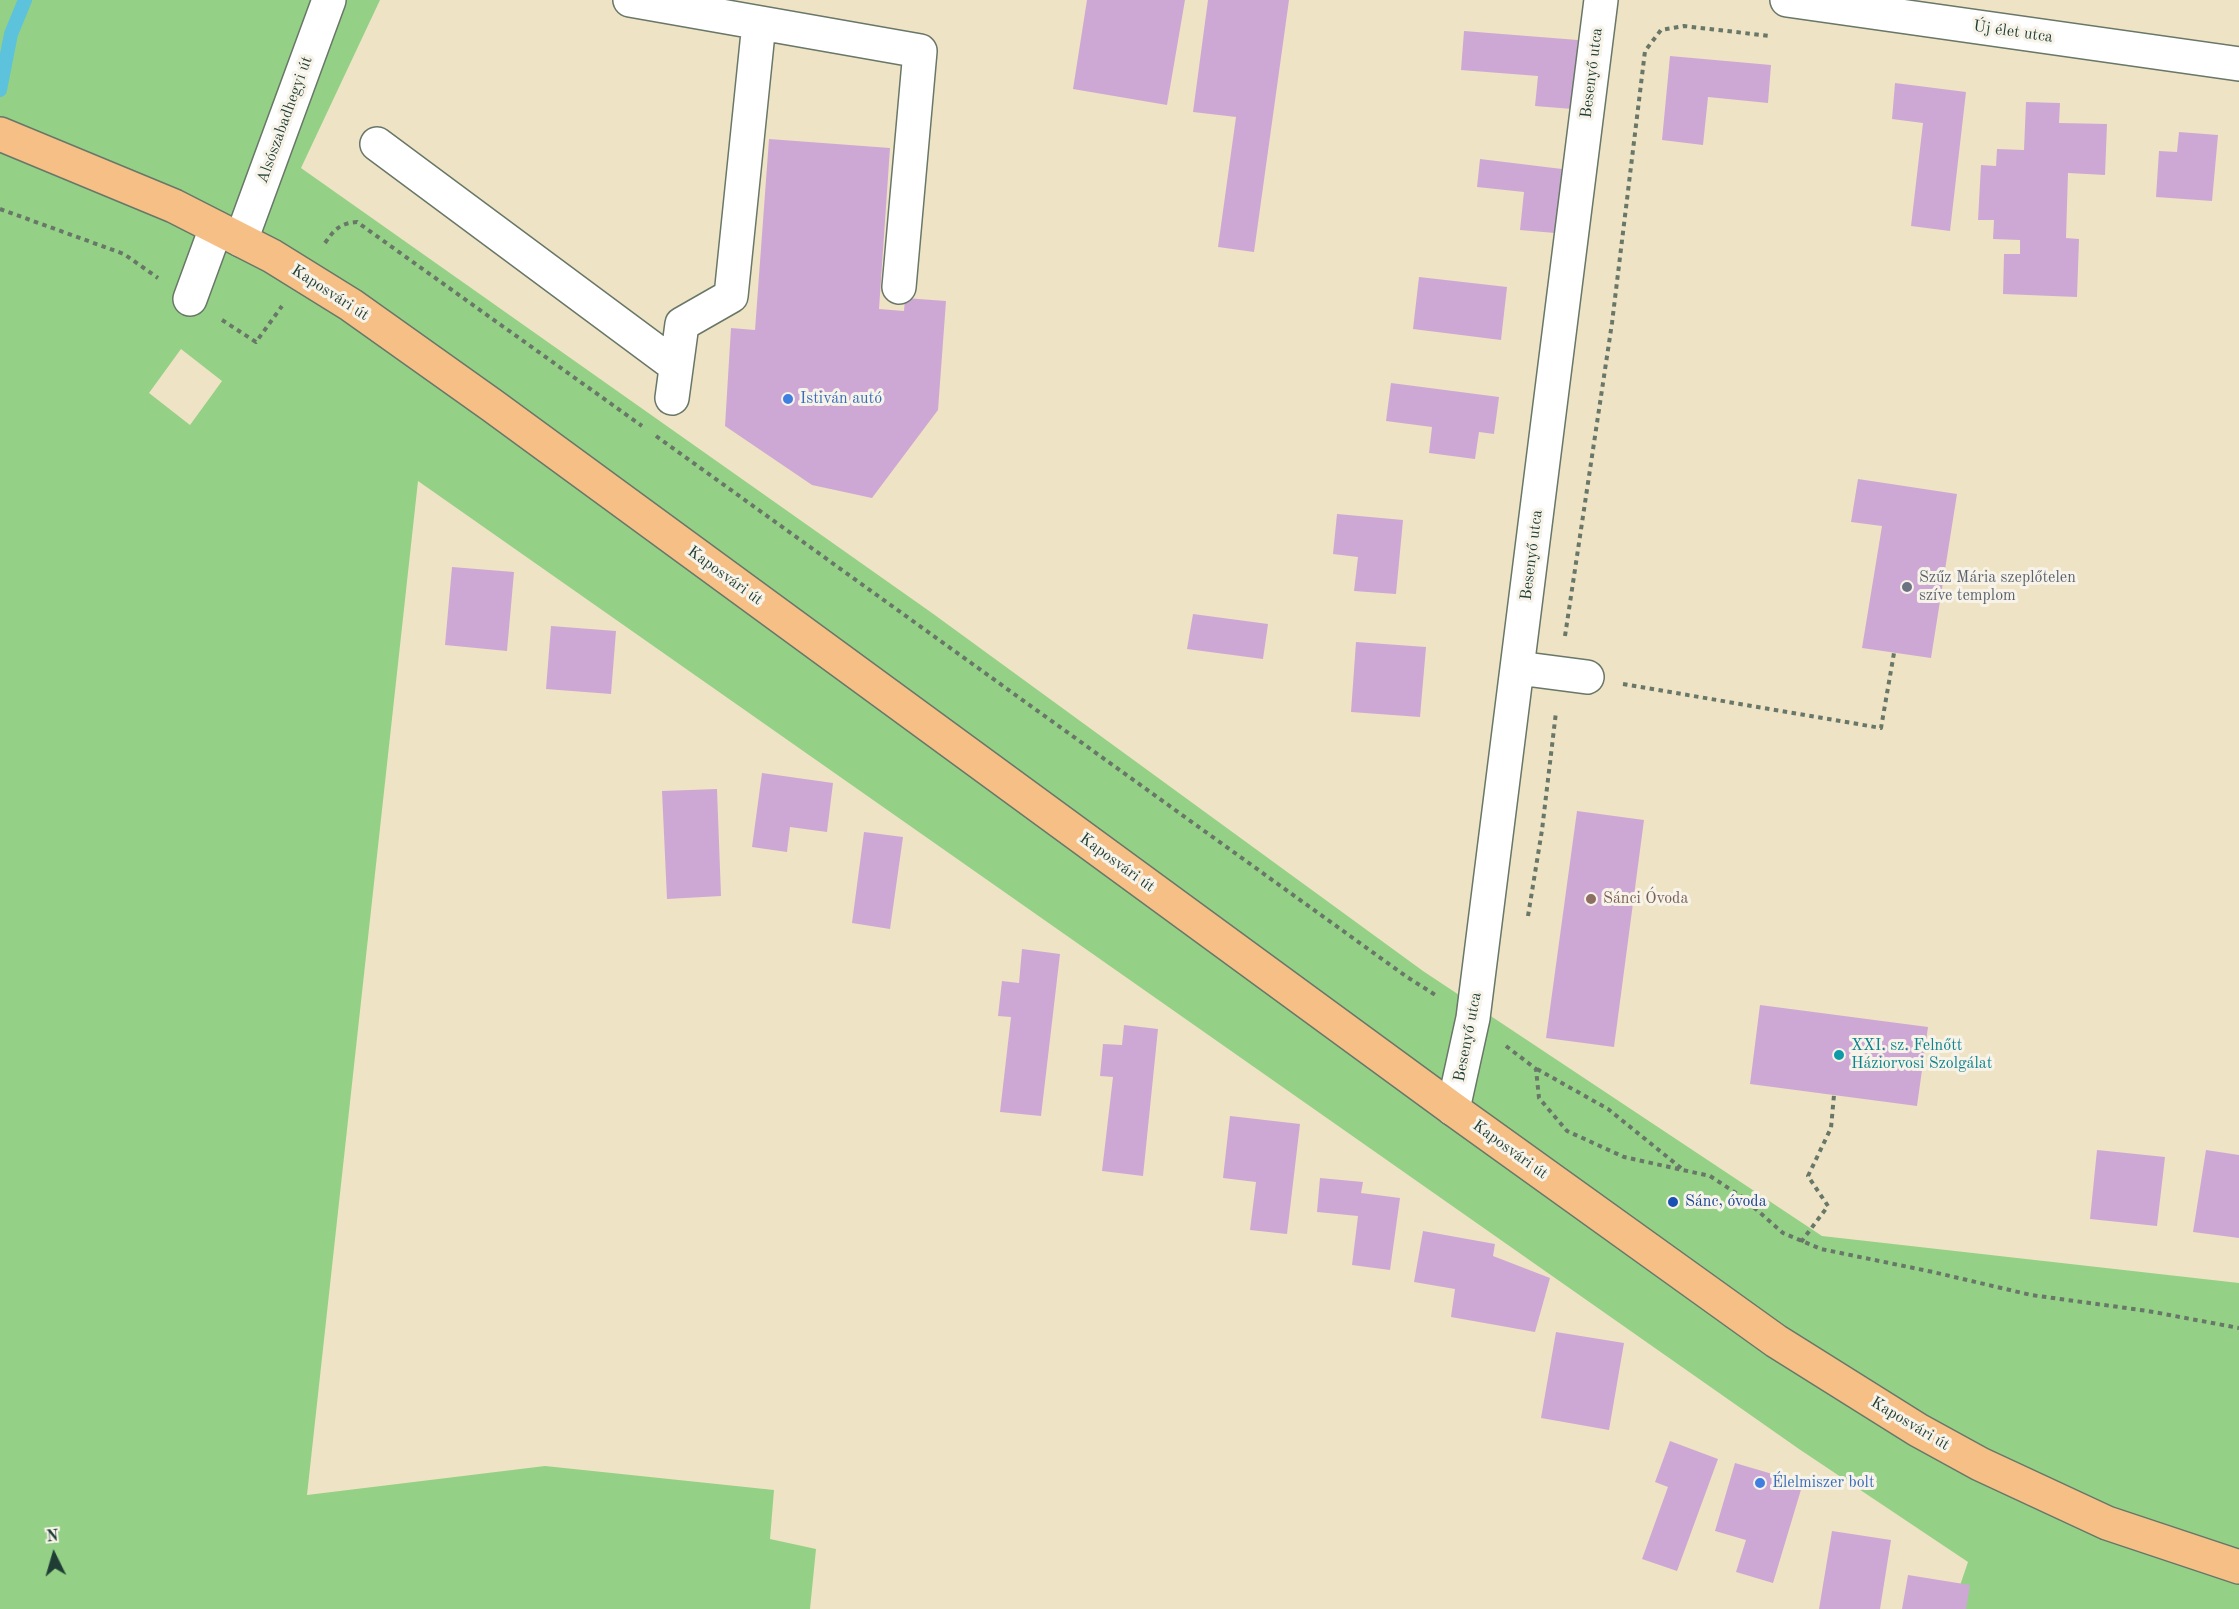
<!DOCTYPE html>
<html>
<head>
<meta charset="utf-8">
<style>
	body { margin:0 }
	#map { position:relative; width:2239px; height:1609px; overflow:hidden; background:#efe3c5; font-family:"Old Standard TT",serif }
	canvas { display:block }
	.north { position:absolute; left:24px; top:1525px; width:60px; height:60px; -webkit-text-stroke:4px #f7f3e8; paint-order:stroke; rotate:355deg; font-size:16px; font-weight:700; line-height:24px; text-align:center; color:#1f3d34 }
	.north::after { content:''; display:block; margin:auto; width:21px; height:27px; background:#1f3d34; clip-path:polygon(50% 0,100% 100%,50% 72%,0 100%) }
</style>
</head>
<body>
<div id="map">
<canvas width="2239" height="1609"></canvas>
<div class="north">N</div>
</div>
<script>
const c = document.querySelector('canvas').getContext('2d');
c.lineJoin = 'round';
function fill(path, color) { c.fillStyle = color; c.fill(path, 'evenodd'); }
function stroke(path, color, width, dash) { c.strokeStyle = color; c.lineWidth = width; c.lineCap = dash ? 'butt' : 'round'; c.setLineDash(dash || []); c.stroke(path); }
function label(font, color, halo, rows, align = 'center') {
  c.font = font + ' "Old Standard TT",serif'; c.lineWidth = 6; c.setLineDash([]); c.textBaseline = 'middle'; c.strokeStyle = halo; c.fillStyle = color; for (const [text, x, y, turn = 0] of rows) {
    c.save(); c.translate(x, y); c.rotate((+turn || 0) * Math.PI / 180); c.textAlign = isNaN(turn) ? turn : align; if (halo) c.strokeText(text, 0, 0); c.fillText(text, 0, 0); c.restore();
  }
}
fill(new Path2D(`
	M0,0h380l-79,168 631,445 491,358 399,265 417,47v326h-287l16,-47 -169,-113 -1381,-968 -111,1014 238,-29 229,24 -4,49 46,10 -6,60h-810zM181,349l41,32 -32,44 -41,-32z`), '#94d186');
stroke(new Path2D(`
	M0,90l11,-56 14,-34`), '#5dc2db', 14);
fill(new Path2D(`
	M1087,0h98l-18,105 -94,-16z
	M1208,0h81l-35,252 -36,-5 18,-130 -43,-5z
	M1464,31l114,9 -6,69 -37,-3 3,-30 -77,-6z
	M1670,56l101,9 -3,38 -60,-6 -5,48 -41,-5z
	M1895,83l71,9 -16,139 -39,-5 12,-103 -31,-4z
	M2026,102l34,1 -1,20 48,1 -2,51 -37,-2 -2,65 13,1 -2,58 -74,-3 1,-40h16v-14l-27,-1 1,-19h-16l3,-55 15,1 1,-17 27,1z
	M2179,132l39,3 -6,66 -56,-4 3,-46 18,1z
	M769,139l121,9 -11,161 25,2 1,-13 41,3 -8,109 -66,88 -60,-13 -87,-59 6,-98 24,2z
	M1480,159l82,10 -7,64 -35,-3 4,-38 -47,-5z
	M1419,277l88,10 -6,53 -88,-11z
	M1391,383l108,14 -5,37 -15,-2 -4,27 -46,-6 3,-26 -46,-6z
	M1858,479l99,15 -26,164 -69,-10 20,-122 -31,-4z
	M1337,514l66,6 -7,74 -42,-3 4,-34 -25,-3z
	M452,567l62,5 -7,79 -62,-6z
	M1193,614l75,10 -5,35 -76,-10z
	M551,626l65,5 -5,63 -65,-5z
	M1356,642l70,5 -6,70 -69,-5z
	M762,773l71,10 -6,49 -37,-5 -3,25 -35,-5z
	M717,789l4,107 -54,3 -5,-108z
	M1577,811l67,9 -30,227 -68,-9z
	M864,832l39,5 -13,92 -38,-6z
	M1022,949l38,5 -19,162 -41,-4 11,-95 -13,-1 4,-35 17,2z
	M1760,1005l168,22 -11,79 -167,-22z
	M1124,1025l34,4 -15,147 -41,-5 11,-94 -13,-1 3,-32 19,1z
	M1230,1116l70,8 -13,110 -37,-4 6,-48 -33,-4z
	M2097,1150l68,7 -8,69 -67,-7z
	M2206,1150l33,5v83l-46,-6z
	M1320,1178l43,4 -2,11 39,5 -10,72 -38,-5 6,-49 -41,-4z
	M1423,1231l72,13 -2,12 57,22 -15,54 -84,-15 4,-28 -41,-7z
	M1556,1332l68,11 -15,87 -68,-12z
	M1670,1441l48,18 -41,112 -35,-12 26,-72 -13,-5z
	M1735,1463l68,20 -30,100 -37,-11 10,-32 -31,-9z
	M1832,1531l59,9 -11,69h-61z
	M1908,1575l62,10 -4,24h-64z`), '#cea8d5');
const minor = new Path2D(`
	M630,0l290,51 -21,236
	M1787,0l452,64
	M377,144l299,222
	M241,240l88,-240
	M190,299l26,-71
	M672,398l10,-74 49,-28 28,-273
	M1518,668l69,9
	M1453,1109l20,-91 128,-1018`);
const major = new Path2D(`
	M0,134l174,72 98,50 79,49 142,101 960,703 323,232 142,89 62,34 127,59 132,44`);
stroke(minor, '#687767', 36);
stroke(major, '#687767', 36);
stroke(new Path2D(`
	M0,209l124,45 34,24
	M325,243c9,-13 15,-20 32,-21l285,204
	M222,320l34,22 26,-36
	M656,436l751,541 30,19
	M1565,636l47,-313 33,-272 16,-21 23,-4 86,10
	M1623,684l258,44 13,-75
	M1528,916l14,-86 14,-118
	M1506,1046l30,23 3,29 28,33 57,26 86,19 32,21 41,36 38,16 112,23 98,23 117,16 91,17
	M1537,1069l71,40 73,59
	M1801,1242l27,-36 -20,-30 23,-48 3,-33`), '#687767', 4, [4.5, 4.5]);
stroke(minor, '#fff', 33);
stroke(major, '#f5bf86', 33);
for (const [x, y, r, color] of [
	[788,399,6,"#3f7fe0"],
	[1907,587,6,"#6b7280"],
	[1591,899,6,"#8d6e63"],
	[1839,1055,6,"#0f9aa8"],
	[1673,1202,6,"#1a4fb4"],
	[1760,1483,6,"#3f7fe0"]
]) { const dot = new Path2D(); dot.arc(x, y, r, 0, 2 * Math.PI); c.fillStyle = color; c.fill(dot); stroke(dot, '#f7f3e8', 2); }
label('16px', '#1f3d34', '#f7f3e8', [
	["Új élet utca",2013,32,8],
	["Besenyő utca",1592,73,-83],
	["Alsószabadhegyi út",285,120,-70],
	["Kaposvári út",330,293,33],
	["Besenyő utca",1532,555,-83],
	["Kaposvári út",725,576,36],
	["Kaposvári út",1117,863,36],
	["Besenyő utca",1468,1037,-79],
	["Kaposvári út",1510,1150,36],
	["Kaposvári út",1910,1424,31]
]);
label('16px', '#366cbe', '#f7f3e8', [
	["Istiván autó",800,399],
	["Élelmiszer bolt",1772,1483]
], 'left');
label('16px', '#5b616d', '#f7f3e8', [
	["Szűz Mária szeplőtelen",1919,578],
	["szíve templom",1919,596]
], 'left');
label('16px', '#785e54', '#f7f3e8', [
	["Sánci Óvoda",1603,899]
], 'left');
label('16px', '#0d838f', '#f7f3e8', [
	["XXI. sz. Felnőtt",1851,1046],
	["Háziorvosi Szolgálat",1851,1064]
], 'left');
label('16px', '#164399', '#f7f3e8', [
	["Sánc, óvoda",1685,1202]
], 'left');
</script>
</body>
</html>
